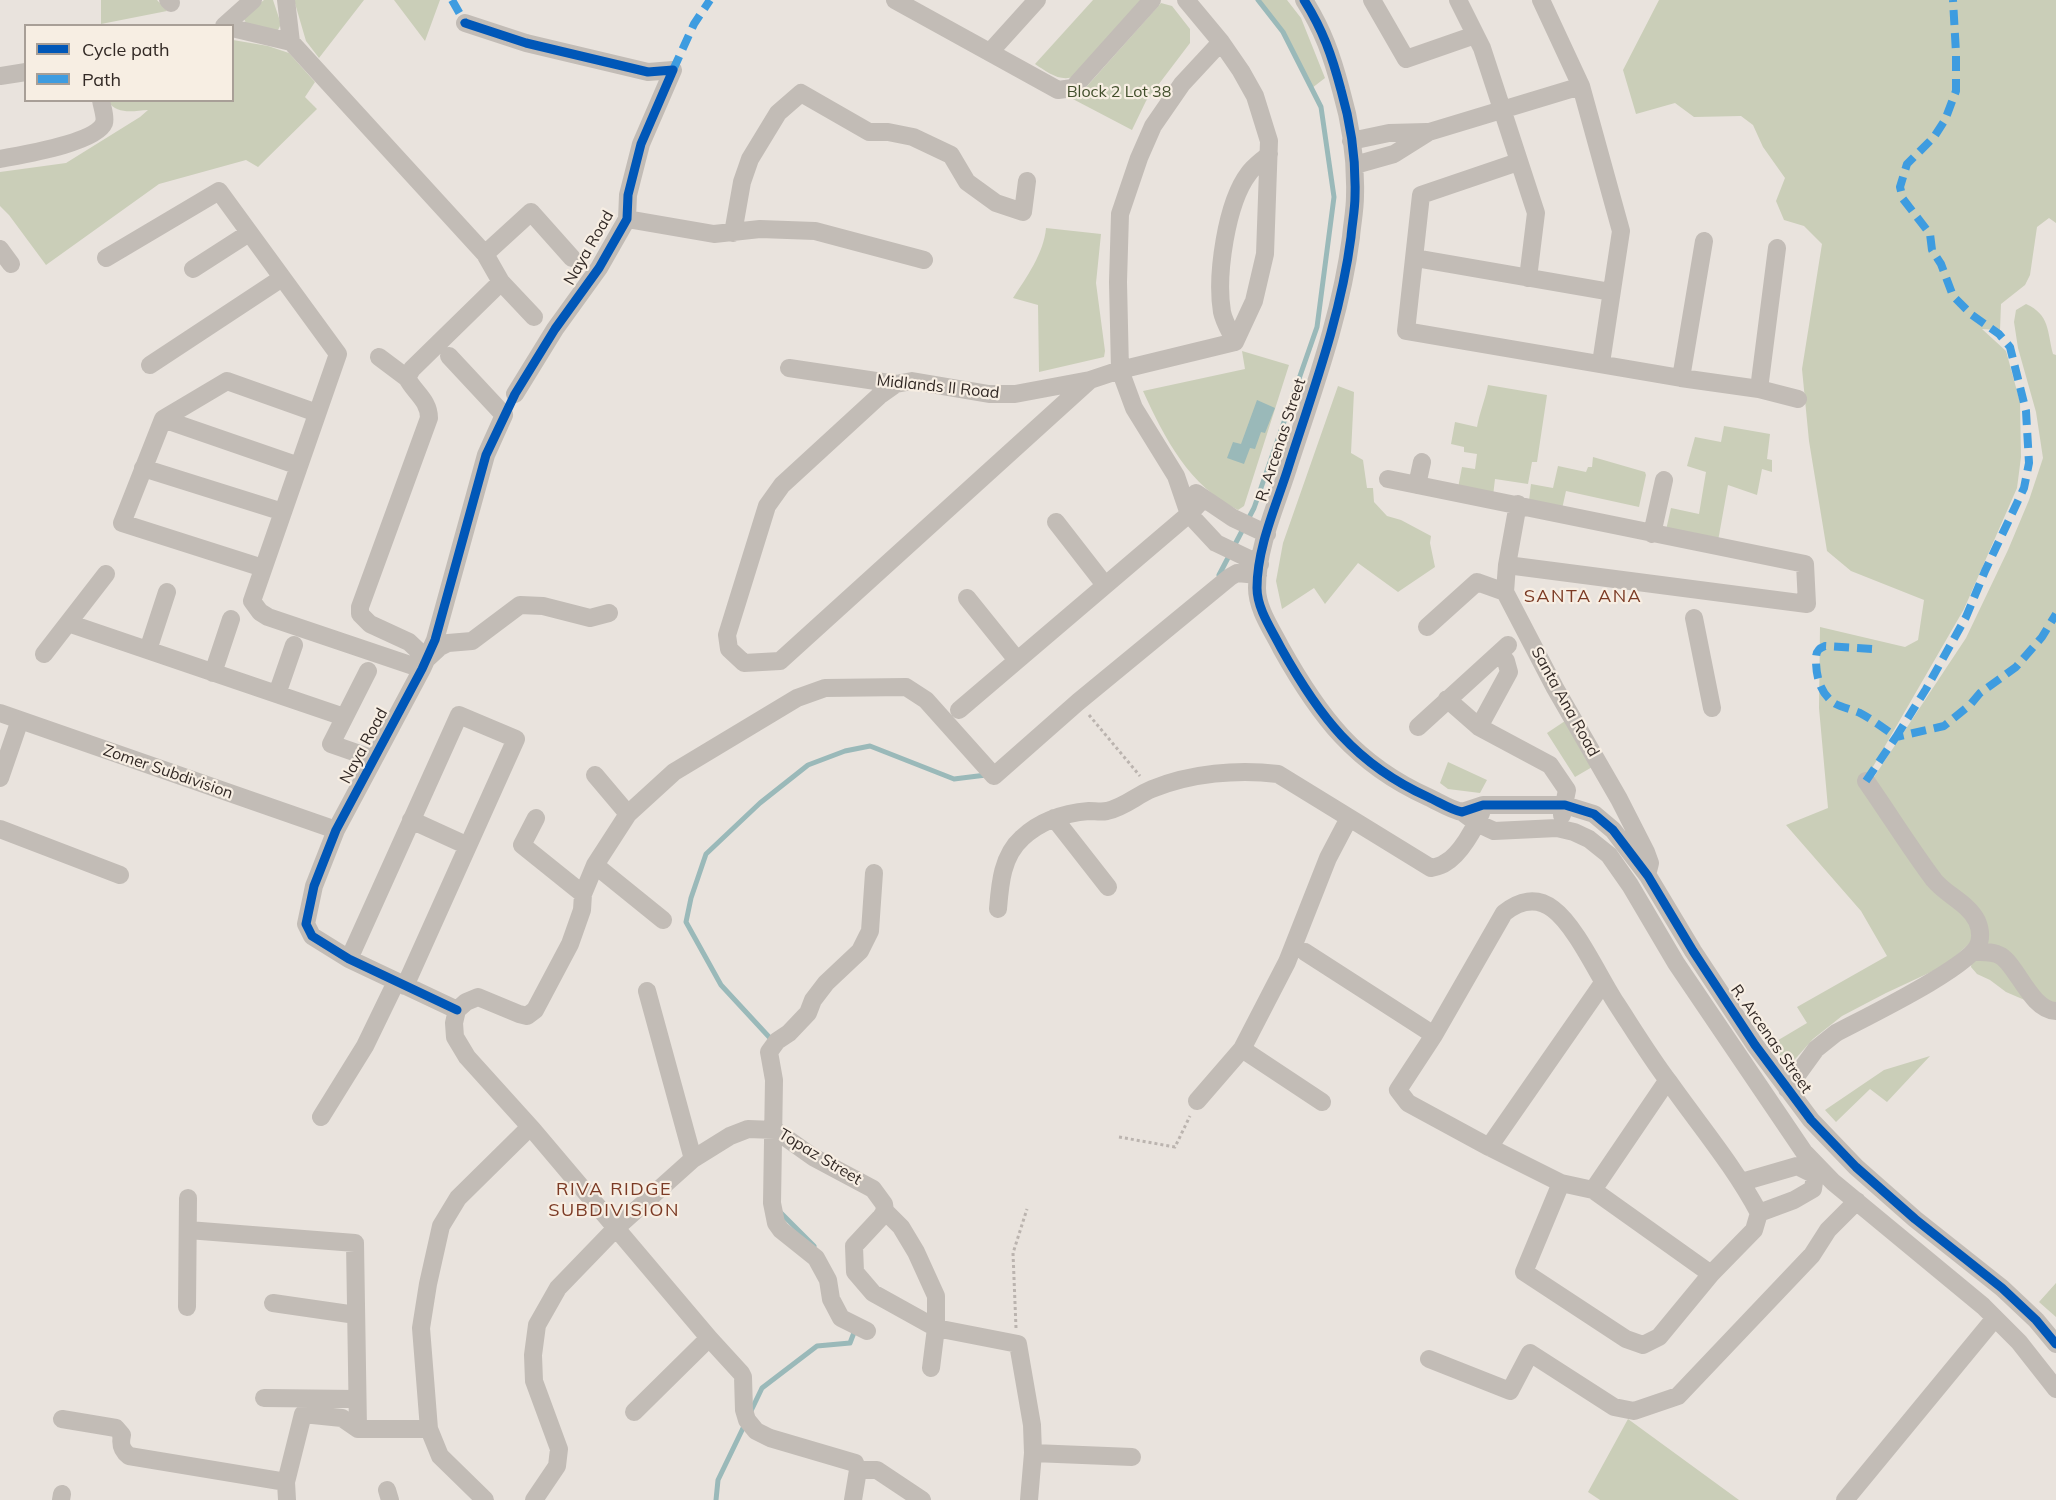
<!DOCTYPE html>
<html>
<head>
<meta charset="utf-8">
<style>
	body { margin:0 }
	#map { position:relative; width:2056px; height:1500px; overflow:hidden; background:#e9e3dd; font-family:Mulish,sans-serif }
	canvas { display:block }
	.legend { position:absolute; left:24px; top:24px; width:210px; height:78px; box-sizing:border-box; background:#f7eee3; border:2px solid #a89f97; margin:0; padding:8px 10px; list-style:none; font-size:18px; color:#322925 }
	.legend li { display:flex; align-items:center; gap:12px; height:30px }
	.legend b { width:30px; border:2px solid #a89f97 }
</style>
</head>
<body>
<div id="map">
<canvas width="2056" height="1500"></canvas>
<ul class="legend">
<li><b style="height:8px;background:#0057b8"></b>Cycle path</li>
<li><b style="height:8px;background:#3e9ce0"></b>Path</li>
</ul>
</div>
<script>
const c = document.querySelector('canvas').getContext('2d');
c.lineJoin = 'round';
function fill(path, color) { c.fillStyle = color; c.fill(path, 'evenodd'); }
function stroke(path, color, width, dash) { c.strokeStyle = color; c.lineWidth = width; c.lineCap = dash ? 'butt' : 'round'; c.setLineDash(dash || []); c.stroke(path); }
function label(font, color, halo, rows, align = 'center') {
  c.font = font + ' Mulish,sans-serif'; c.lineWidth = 4.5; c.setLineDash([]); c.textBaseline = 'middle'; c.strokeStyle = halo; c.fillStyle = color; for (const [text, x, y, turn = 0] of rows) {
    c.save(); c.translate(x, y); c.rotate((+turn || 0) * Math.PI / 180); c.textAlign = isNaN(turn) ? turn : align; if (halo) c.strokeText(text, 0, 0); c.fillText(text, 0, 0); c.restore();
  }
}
fill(new Path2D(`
	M101,0h56l10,11 -66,13z
	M264,0h9l8,24 -3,6h-4l-28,-7 -2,-4 1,-4z
	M294,0h70l-45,58 -13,-17z
	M394,0h46l-15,41z
	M1093,0h50l-68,76c-14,7 -28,-4 -40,-12z
	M1258,0h29l14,18 24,60 -13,10 -29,-56z
	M1659,0h397v223l-7,-5 -12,9 -7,48 -5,10 -24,19 -1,26 -18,-1 24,22 14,51 1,55 -4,31 -53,121 -101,175 107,132 2,25 -26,24 -60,28 -44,23 -29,23 -24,27 -19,-21 37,-22 -10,-16 90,-51 -26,-45 -75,-86 42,-17 -9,-100 1,-81 85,20 13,-7 6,-40 -73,-29 -24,-20 -18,-110 -7,-72 20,-125 -18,-18 -20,-6 -8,-19 9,-23 -22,-31 -10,-22 -12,-9 -47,1 -19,-14 -39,11 -13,-44z
	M1161,3l11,3 18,23v14l-44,58 -14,29 -63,-33 9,-4 10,-8z
	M233,40l35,6 21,7 26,29 -10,15 12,12 -59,58 -12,-7 -87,24 -113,81 -37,-50 -9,-9v-34l66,-9 74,-46 8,-7c-15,1 -31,5 -40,-9l124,-1z
	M1046,228l55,6 -5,49 9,68 -1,6 -65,15 -1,-67 -25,-7c13,-20 31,-45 33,-70z
	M2026,304c24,11 21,27 27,50l3,1v649h-22l-28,-12 -16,-12 -13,-6 -6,-7 1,-7 13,-9 -35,-63 -78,-108 94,-142 42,-88 21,-50 14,-42 -7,-46 -18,-64 -4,-26 2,-12z
	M1242,351l47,14 -45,141 -6,4c-49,-24 -73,-71 -95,-119l102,-22z
	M1488,385l59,10 -10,67h-5l-4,22 -33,-5 -2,17 -35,-8 4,-21 13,2 2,-15 -13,-2v-5l-13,-3 4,-22 22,5c3,-16 8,-27 11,-42z
	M1338,386l16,6 -3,61 12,7 4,28h6l1,14 13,14 14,4 30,16 -1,7 5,24 -37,25 -40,-29 -33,41 -11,-16 -32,21 -6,-28 7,-38z
	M1724,426l46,8 -3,25 5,1v12l-10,-3 -5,26 -29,-10 -10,56 -52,-11 5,-22 28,6 7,-42 -19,-6 8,-29 26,5z
	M1593,457l52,15 1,3 -7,32 -73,-16 -4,18 -33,-8 2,-17 22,4 5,-22 28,6 2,-5h4z
	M1571,717l28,46 -24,14 -28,-44z
	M1448,762l39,18 -7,13 -32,-4 -8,-6z
	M1930,1056l-43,46 -17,-13 -34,33 -11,-12 59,-40z
	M2056,1283v34l-17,-15z
	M1628,1419l111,81h-139l-12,-8z`), '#caceb8');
fill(new Path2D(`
	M1257,400l18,8 -10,25 -4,-1 -6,17 -5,-1 -6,16 -17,-6 6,-16 8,2z`), '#9ab9b9');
stroke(new Path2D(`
	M1219,575l35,-67 63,-181 17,-130 -13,-90 -38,-75 -25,-32
	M771,1042l-1,-4 -49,-53 -35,-63 5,-24 15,-44 54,-51 48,-38 37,-14 25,-5 84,33 32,-4
	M780,1212l34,34
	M750,1413l12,-25 55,-42 33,-3 5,-13
	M716,1500l2,-20 27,-56`), '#9ab9b9', 5);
stroke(new Path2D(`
	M1089,715l51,61
	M1119,1137l56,10 15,-31
	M1016,1328l-3,-75 14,-44`), '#bbb4af', 3, [3, 3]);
stroke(new Path2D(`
	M168,0l3,3
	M286,0l5,42 194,212 16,28 33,35
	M895,0l163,90 15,-2 79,-88
	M1186,0l35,42 20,29 14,25 14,45 -4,113 -11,47 -19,41
	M1304,0c19,30 28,56 37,90 10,34 15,70 14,106 0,14 -3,28 -4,41 -10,78 -37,151 -61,225 -12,40 -33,83 -33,126 0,21 15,42 24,60 38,68 74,116 147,149 11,5 23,13 34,15l21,-7h82l29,9 19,16 35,46 45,75 62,94 56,75 45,47 59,52 87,69 34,32 20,24
	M1372,0l34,59 69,-24
	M1458,0l24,48 54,165 -8,65
	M1541,0l40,86 40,145 -20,132
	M465,23l61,20 122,29 25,-2 -32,74 -13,51 -1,24 -28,49 -44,61 -40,65
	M224,26l29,-26
	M232,28l59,14
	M1221,42l-39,42 -29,42 -14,32 -19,56 -2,68 2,88 14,38 42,68 13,38 27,29 44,21
	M990,52l47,-52
	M0,76l26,-4
	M1351,141l38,-8 38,-1
	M0,159c20,-4 96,-16 104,-36 2,-6 -2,-16 -3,-23
	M1518,162l-97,33 -15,136 275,47 78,11 39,10
	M1355,165l39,-11 35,-22 152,-46
	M627,219l87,15 46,-5 55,2 109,29
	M733,233l9,-51 8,-23 28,-46 23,-20 68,39h19l25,5 38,18 16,27 29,21 27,9 4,-31
	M0,249l11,15
	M485,254l46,-42 41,46
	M106,258l113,-67 119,163 -86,247 8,11 8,5 154,52
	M1415,258l196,34
	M193,269l56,-36
	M501,282l-89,87 -5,9c7,14 22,22 22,40l-69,189v7l10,10 39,18 18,17 13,-12 8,-4 24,-2 48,-36 23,1 47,12 19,-5
	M1235,342c-4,-9 -11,-20 -13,-30 -6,-36 4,-109 27,-139 5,-7 14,-13 20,-19
	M449,356l55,59 -18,40 -51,185 -13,29 -86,161 -22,56 -8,38 6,12 37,23 108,51
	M379,357l28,21
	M150,365l132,-87
	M789,368l107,16 16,-3 77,13h26l75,-14 30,-10 115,-28
	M1681,378l23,-137
	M896,384l-17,12 -97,89 -15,21 -40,129 2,14 15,14 36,-2 310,-281
	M1759,389l18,-141
	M163,419l136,47
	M143,468l140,44
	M1388,479l417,85 2,40 -300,-39
	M1417,485l5,-23
	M1196,493l37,25 34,16
	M1518,504l-11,61 -2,27 50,96 64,111 27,53 4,11 -2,8
	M1056,522l49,63
	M1652,534l12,-54
	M263,568l-141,-45 41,-104 64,-38 90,32
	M967,598l50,62
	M1694,618l18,90
	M68,623l276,94
	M1427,627l50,-45 28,10
	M148,650l19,-58
	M44,654l62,-80
	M368,671l-37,73 43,15
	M213,673l18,-54
	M277,694l17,-49
	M1447,699l32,28 71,38 17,25 -5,25
	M959,710l230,-196 14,-15
	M0,713l336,117
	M1418,727l90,-82
	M1479,727l30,-55 -3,-11 -7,-8
	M595,775l33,39
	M0,778l20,-58
	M1462,812l15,11 17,8 63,-3 17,4 15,7 20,16 21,30 46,78 128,189 29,30 150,124 36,36 37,47
	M536,818l-14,27 61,49
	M1054,818l54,69
	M411,820l57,26
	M0,829l120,46
	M595,865l68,55
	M998,909c2,-25 4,-53 24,-71 18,-17 43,-25 67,-27 6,0 12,1 18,0 18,-4 30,-16 45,-22 39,-16 86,-20 126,-15l153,94c4,-1 10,-2 14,-5 15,-8 30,-35 36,-50
	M1305,952l129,83
	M1974,952c10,0 19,-1 27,4 17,11 30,54 55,55
	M349,959l110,-244 57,24 -111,247
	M647,991l46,168
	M1242,1049l80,53
	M1787,1089l29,-40 20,-16c26,-14 135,-66 143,-90 2,-7 1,-15 -2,-22 -9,-18 -31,-26 -43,-41 -24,-32 -45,-66 -68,-99
	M1197,1101l45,-52 45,-87 41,-104 21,-40
	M321,1117l44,-71 31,-64
	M1489,1147l114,-164
	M1742,1182l55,-16 18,9
	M1561,1183l-37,89 102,67 17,6 16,-8 52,-63 43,-44 5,-17c-25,-47 -59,-87 -90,-131 -19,-25 -36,-53 -53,-79 -17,-26 -40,-77 -63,-94 -17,-13 -34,-8 -49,4l-70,122 -36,55 10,13 81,44 72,36 32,7 118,84
	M1593,1190l74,-109
	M885,1211l16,16 15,25 20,44v32l-5,40
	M1759,1213l35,-13 19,-11 2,-14
	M188,1230l167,13 3,186
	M273,1303l83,12
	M187,1307l1,-109
	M867,1331l-26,-13 -10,-19 -3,-19 -12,-22 -35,-28 -5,-7 -4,-20 2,-123 -5,-28 8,-11 12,-8 19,-20 5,-13 13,-17 34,-32 10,-20 4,-58
	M1429,1359l81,32 20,-38 84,54 20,4 44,-15 134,-141 16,-25 29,-29
	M264,1398l93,1
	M634,1412l75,-74
	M62,1419l54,9 6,7c-2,9 -1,15 7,21l157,26
	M1033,1453l99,4
	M858,1470h19l45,30
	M387,1490l3,10
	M61,1500l1,-6
	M287,1500l-1,-18 17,-68 39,4 16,11h71
	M485,1500l-45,-44 -11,-27 -8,-101 7,-44 13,-58 17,-28 72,-71
	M534,1500l23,-34 2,-17 -25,-68 -1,-26 4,-30 21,-37 58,-60 77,-69 37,-23 18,-7 27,1 38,27 60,32 11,15 1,7 -4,6 -27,29 1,26 18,21 63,35 82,16 14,81 1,28 -4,47
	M853,1500l5,-30 -3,-7 -85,-25 -14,-7 -9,-11 -3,-10 -1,-33 -2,-4 -32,-35 -176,-208 -66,-73 -12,-20 -1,-14 3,-13 9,-8 12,-5 41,17 8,2 8,-6 35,-66 12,-34 1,-16 12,-29 33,-51 46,-42 123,-74 28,-10 81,-1 20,13 68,76 84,-74 152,-125 7,-4 21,2
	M1845,1500l150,-182`), '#c2bcb6', 18);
stroke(new Path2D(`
	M452,0l13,23
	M673,70l21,-46 16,-24
	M1872,649l-47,-3c-8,3 -9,6 -9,14 0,16 4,33 18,43 4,3 19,7 26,10 13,7 25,16 36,24l30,-48 40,-72 19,-46 39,-83 5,-25 -3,-52 -16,-64 -11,-13 -27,-19 -19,-19 -12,-32 -9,-14 -2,-16 -27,-35 -3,-12 7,-23 27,-27 11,-17 11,-29v-38l-3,-53
	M1866,781l30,-44 48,-11 26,-21 10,-12 36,-26 26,-30 14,-23`), '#3e9ce0', 8, [15, 8]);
stroke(new Path2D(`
	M1304,0c19,30 28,56 37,90 10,34 15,70 14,106 0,14 -3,28 -4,41 -10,78 -37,151 -61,225 -12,40 -33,83 -33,126 0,21 15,42 24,60 38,68 74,116 147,149 11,5 23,13 34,15l21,-7h82l29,9 19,16 35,46 45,75 62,94 56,75 45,47 59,52 87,69 34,32 20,24
	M457,1010l-108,-51 -37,-23 -6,-12 8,-38 22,-56 86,-161 13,-29 51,-185 29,-61 40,-65 44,-61 28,-49 1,-24 13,-51 32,-74 -25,2 -122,-29 -61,-20`), '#0057b8', 9);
label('16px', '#414e2b', '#f7eee3', [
	["Block 2 Lot 38",1119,92]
]);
label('16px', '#322925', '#f7eee3', [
	["Naya Road",589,248,-60],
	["Midlands II Road",938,387,6],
	["R. Arcenas Street",1281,440,-72],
	["Santa Ana Road",1565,702,61],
	["Naya Road",364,746,-62],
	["Zomer Subdivision",168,772,19],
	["R. Arcenas Street",1771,1039,55],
	["Topaz Street",820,1157,31]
]);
c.letterSpacing = '1.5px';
label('18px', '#7b3a24', '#f7eee3', [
	["SANTA ANA",1583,597],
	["RIVA RIDGE",614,1190],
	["SUBDIVISION",614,1211]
]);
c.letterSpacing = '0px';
</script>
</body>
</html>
